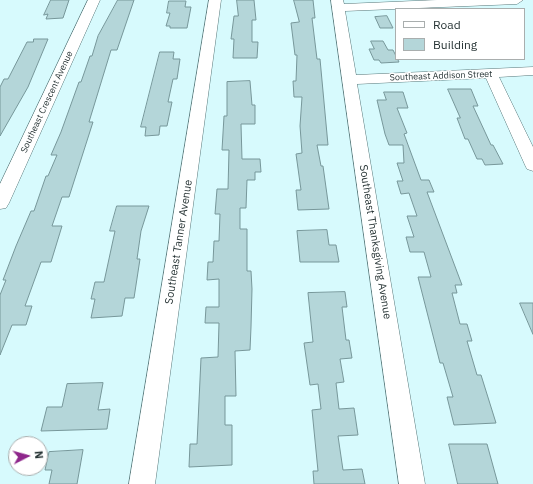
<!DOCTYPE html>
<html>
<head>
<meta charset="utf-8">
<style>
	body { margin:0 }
	#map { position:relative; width:533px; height:484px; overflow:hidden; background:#d7fafd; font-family:"IBM Plex Sans",sans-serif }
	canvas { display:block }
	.legend { position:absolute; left:395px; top:8px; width:130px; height:52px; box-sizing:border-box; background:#fff; border:1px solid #a9aeae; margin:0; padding:5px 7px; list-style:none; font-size:12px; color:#273435 }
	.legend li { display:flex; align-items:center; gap:8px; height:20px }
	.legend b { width:20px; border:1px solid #a9aeae }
	.north { position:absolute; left:8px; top:436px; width:40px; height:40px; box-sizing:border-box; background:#fff; border:1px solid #a9aeae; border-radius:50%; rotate:84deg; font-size:11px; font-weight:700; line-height:16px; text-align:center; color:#273435 }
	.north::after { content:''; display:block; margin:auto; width:14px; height:18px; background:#8e268b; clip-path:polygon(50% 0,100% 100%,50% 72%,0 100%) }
</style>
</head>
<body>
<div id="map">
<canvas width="533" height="484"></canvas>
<ul class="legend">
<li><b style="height:5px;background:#fff"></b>Road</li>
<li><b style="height:11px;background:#b4d6d9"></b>Building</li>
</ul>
<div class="north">N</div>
</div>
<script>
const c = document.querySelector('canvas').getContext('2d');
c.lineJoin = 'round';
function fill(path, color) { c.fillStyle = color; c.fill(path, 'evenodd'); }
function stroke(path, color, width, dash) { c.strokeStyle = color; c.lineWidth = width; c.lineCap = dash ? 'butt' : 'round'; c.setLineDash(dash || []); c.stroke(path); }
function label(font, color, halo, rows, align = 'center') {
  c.font = font + ' "IBM Plex Sans",sans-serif'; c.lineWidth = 3; c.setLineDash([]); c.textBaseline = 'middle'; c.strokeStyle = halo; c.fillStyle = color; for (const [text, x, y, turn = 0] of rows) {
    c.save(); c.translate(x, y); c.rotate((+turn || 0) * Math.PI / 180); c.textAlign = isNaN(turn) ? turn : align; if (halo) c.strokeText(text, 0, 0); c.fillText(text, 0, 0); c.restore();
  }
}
const building = new Path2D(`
	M51,0h18l-6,18 -17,1 2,-5 -4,1z
	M118,0h16l-17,50h-6l-22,72h4l-24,75h-7l-10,29h10l-11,36h-10l-16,44h7l-6,19h-14l-12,30v-60l6,-15h-3l13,-34 15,-35h3l12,-35h2l9,-21h-6l10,-23 18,-50h2l9,-26h2l6,-20z
	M237,0h17l2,20h-4v22h6l-1,16h-24l1,-19h-3l3,-23h4z
	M294,0h19l2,18h-3l5,41h3l8,86h-11l4,21h2l6,43 -31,1 -2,-20h5l-5,-36 6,-1 -2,-27 2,-29h-8l-1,-16h3l1,-26h-2l-4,-32 8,-1z
	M169,1h17l-1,6h6l-4,21h-17v-2h-4l4,-13h-3z
	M387,16l6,12h-13l-5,-11z
	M34,39h14l-20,48 -28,49v-49l4,-8h4l19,-37h6z
	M371,41h12l5,9h5l6,12 -18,1 -2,-3h-5l-5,-11h5z
	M160,52h14l-1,7h7l-3,20h-4l-5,23h4l-5,24h-7l-1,9 -14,1 1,-9h-5z
	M250,81l2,24h3v19h-14l1,35h18l1,13h-6v8h-8l-1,28h-6v21h7v42h4l1,18 -1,38 -1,23 -15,1 1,45h-11v29h7v40l-43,2 1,-23h7l4,-86 17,-1 1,-34h-14l1,-16h13v-28l-12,1 1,-18h5l1,-21h5l1,-27h-5l2,-25h11l1,-39h-7l2,-34h3v-34z
	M448,89h23l7,17h-5l18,39h2l10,19 -18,1 -3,-6h-5l-9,-20h-3l-8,-21h3z
	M384,92h19l5,16h-11l10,25 -3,1 17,46h8l5,12h-7l35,93h-7l2,8h-5l8,31h7l5,17h-5l10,34h4l15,48 -42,2 -7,-28h6l-10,-34h-3l-22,-86h13l-7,-25h-14l-4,-15h8l-7,-21h10l-8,-23 -8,1 -4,-13h6l-6,-18h7l-1,-18h-14l-4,-11 -8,-34h9z
	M117,206h32l-8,25 -4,28h3l-6,39h-9l-3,18 -31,2 4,-19h-4l4,-17h9l11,-51h-5z
	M327,230l2,15h7l3,17h-39l-3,-31z
	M345,292l2,15h-5l4,33h3l3,18 -12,1 4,23 -8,1 3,26 15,-1 4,27 -20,1 5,34 19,-1 3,15h-51l-1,-13h5l-6,-61 9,-1 -3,-25 -8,1 -6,-42 9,-1 -5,-49z
	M520,303h13v31z
	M103,383l-5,27 12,-1 -3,20 -66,2 6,-24h15l5,-23z
	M449,444h38l11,40h-40z
	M83,450l-6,34h-28l3,-14h-7l4,-18z`);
fill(building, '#b4d6d9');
stroke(building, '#77979a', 1);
const minor = new Path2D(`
	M88,0h12l-91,203 -3,5 -6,1v-25z
	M209,0h12l-66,484h-26z
	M331,0h12l1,4 93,-4h86l-6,4 -172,7 11,64 177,-8v8l-34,2 34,70v24l-6,-2 -2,-4 -39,-87 -129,6 68,400h-26z`);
stroke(minor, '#58787a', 1);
fill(minor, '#fff');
label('9px', '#273435', '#fff', [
	["Southeast Addison Street",441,76,-2],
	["Southeast Crescent Avenue",47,102,-65]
]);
label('11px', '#273435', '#fff', [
	["Southeast Tanner Avenue",179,242,-81],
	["Southeast Thanksgiving Avenue",375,242,81]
]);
</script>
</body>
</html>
